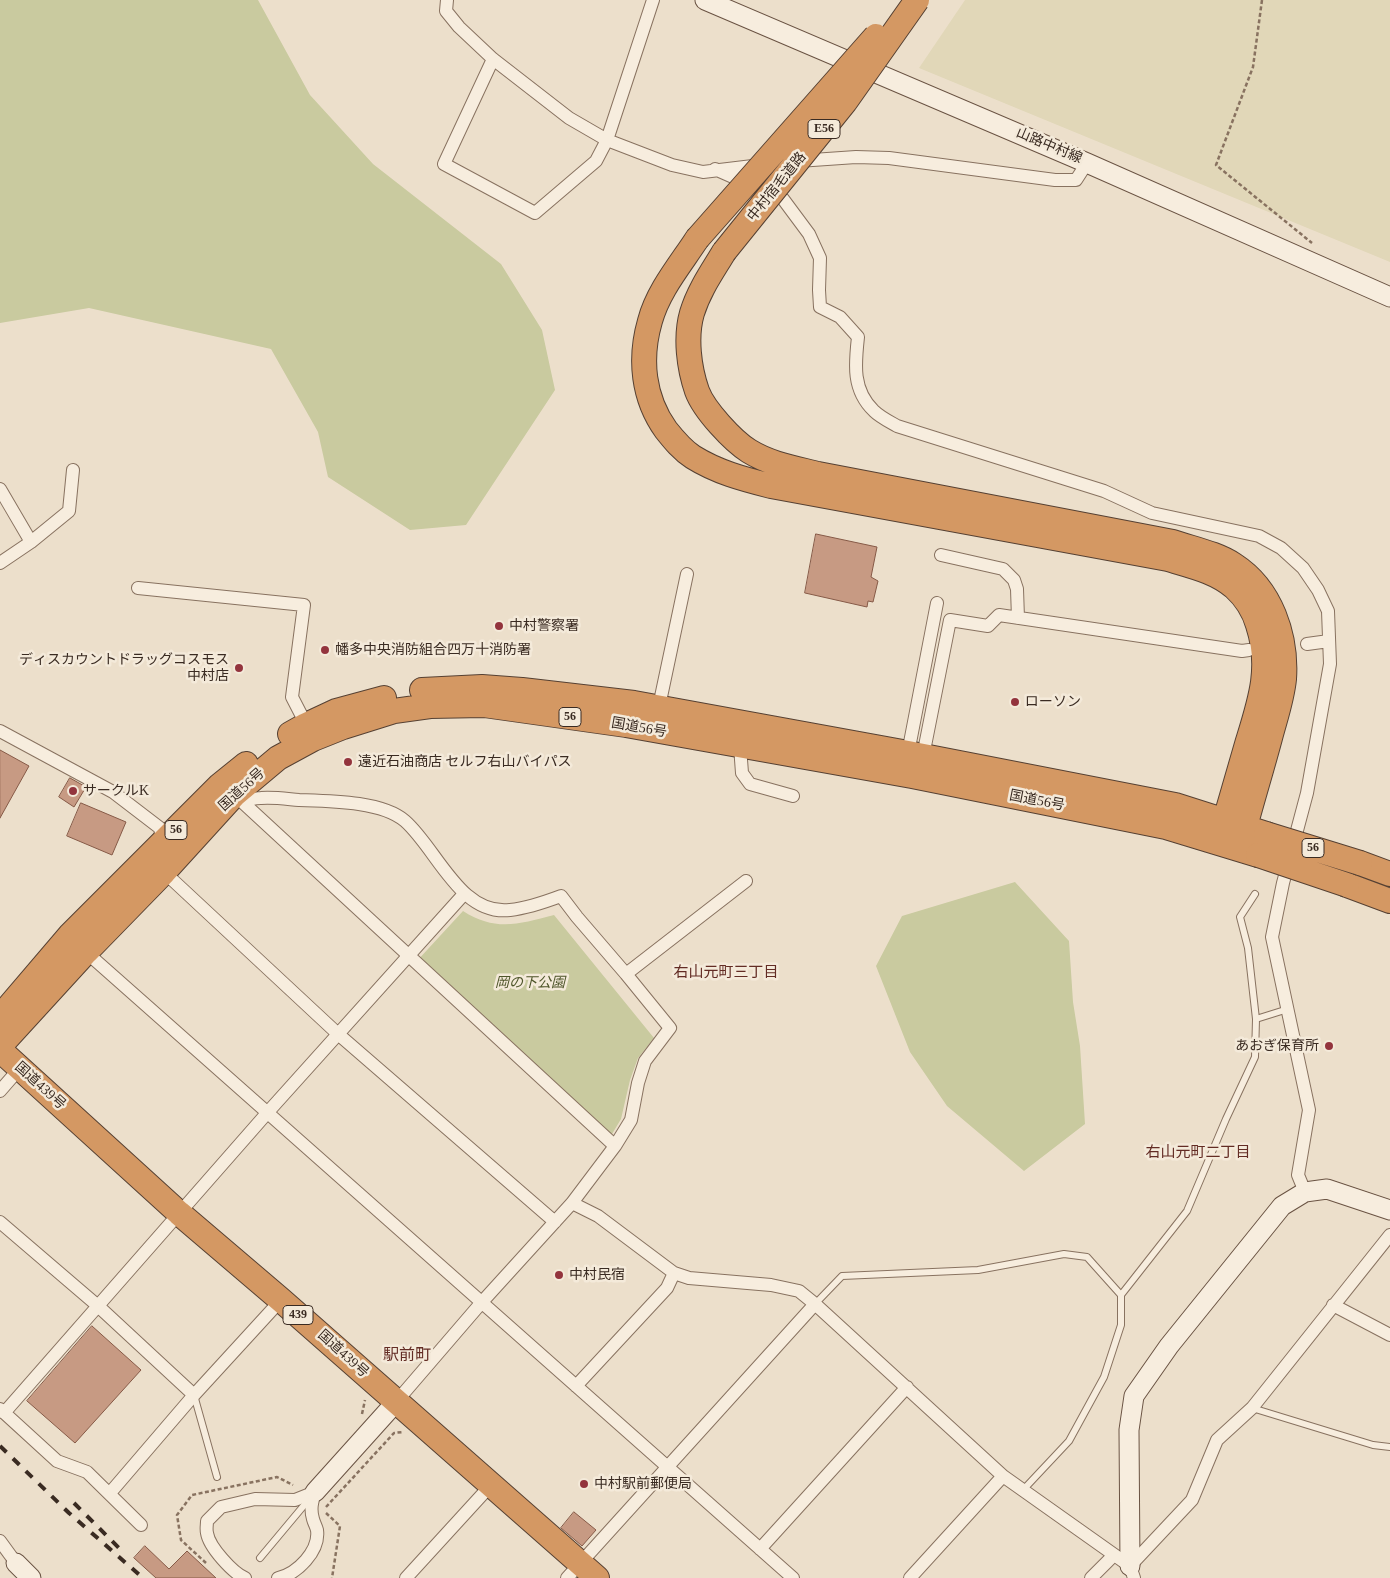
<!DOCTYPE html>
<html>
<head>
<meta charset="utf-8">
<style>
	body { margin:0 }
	canvas { display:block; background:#ecdfcb }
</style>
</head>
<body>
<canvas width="1390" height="1578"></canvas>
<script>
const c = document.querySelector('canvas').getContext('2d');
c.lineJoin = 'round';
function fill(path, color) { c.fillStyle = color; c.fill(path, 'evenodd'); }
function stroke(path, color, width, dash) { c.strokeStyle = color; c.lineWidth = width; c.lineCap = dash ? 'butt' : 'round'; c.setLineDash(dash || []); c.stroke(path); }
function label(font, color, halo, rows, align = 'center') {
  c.font = font + ' "Times New Roman","Noto Sans JP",serif'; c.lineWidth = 5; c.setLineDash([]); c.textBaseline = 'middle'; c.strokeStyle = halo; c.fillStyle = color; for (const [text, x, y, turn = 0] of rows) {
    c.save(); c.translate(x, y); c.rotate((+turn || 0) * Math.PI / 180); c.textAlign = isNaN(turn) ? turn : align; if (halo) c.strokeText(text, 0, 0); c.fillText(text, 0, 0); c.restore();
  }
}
fill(new Path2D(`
	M965,0h425v262l-471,-194z`), '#e1d7b8');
fill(new Path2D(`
	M0,0h258l52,95 63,69 128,100 41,66 13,60 -89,135 -56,5 -82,-53 -10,-45 -47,-83 -182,-41 -89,15z
	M1015,882l54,59 4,61 7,44 5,78 -61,47 -77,-65 -37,-54 -34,-86 26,-50z
	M463,911c33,21 56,13 91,4l100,123 -16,20 -8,22 -9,39 -12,20 -193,-177z`), '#c9ca9f');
const building = new Path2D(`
	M816,534l61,13 -6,30 7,4 -5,21 -5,-1 -1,6 -62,-14z
	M0,750l29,16 -29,52z
	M70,778l16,9 -12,20 -15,-10z
	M81,803l45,19 -14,33 -45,-19z
	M92,1326l49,44 -66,73 -48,-42z
	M574,1512l22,18 -14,16 -21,-18z
	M145,1546l24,23 18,-18 29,27h-60l-22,-20z`);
fill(building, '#c79a83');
stroke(building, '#865a47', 1);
const lane = new Path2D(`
	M1256,1019l32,-10
	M815,1304l27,-28 136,-6 86,-16 23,3 34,38
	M194,1395l23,82
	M1252,1408l121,37 17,2
	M1023,1490l46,-49 35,-64 17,-52v-30l66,-84 39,-92 29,-62 1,-38 -8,-71 -8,-31 15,-23
	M260,1558l51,-61`);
const street = new Path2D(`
	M447,0l-1,11 13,16 34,32 76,59 38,22 65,25 31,7 58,-7
	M493,59l-49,105 91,49 61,-52 11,-21 46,-140
	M798,161l58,-4 33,1 166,22h21l11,-17
	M715,169l68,30 26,35 11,24 -1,32 1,17 20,10 18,20c-3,27 -6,53 16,74 6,6 16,11 23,15l207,65 48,22 107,23 22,12 22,20 15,22 10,21 2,53 -23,129 -24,90 -11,54 37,173 -11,65 7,17
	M0,489l31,53
	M941,555l62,14 11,11 3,9 1,29
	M0,563l31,-21 38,-31 4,-41
	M138,588l166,17 -12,92 16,31
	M1307,644l22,-3
	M658,711l29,-137
	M0,731l113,61 47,36 3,17
	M740,746l2,27 8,11 43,12
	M909,757l-1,-4 29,-150
	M921,760l2,-4 27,-136 38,6 11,-11 243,36 7,-1
	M238,798l377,348
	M242,801c7,-1 13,-3 19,-3 13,-1 26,1 38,2 30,1 83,1 106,21 32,28 55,95 105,89 18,-2 35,-8 51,-14l16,21 49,57 44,54 -25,33 -7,22 -7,37 -16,26 -43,57 -90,99 -86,100
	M164,868v4l174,162 217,188
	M86,952l707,626
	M626,974l120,-93
	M0,1091l20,-23
	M572,1203l26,13 76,57 15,5 82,7 28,6 16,13 188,172 127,90 4,12
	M0,1222l98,84 96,89
	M1333,1305l57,30
	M576,1386l91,-98 7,-15
	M0,1409l57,52 30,11 54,53
	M4,1413l264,-301 196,-218
	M110,1493l84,-98 87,-95
	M0,1541l16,22
	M760,1549l147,-162
	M1130,1566l62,-66 25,-60 35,-32 138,-173
	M245,1578c-12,-5 -36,-31 -38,-45 -1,-4 0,-8 0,-12l14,-14 34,-8 40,1 20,-8
	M278,1578c19,-4 42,-27 39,-48 -1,-4 -3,-7 -4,-11 -3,-10 -1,-17 2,-27
	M406,1578l85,-93
	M567,1578l248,-274
	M910,1578l93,-102
	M1091,1578l23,-23`);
const secondary = new Path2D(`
	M705,0l382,163 303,134
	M315,1492l81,-90
	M16,1563l15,15
	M1130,1566l-1,-136 5,-34 35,-50 113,-140 23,-14 22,-3 63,21`);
const highway = new Path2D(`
	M697,239c-17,26 -39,52 -47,82 -11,38 -7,77 16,109 8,10 16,20 27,27 24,15 50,22 78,29l397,73c23,7 47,12 66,28 11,10 20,24 24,38 14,43 2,77 -11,119 -7,25 -15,51 -22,76l2,16
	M724,252c-12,20 -25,38 -32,61 -7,24 -3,55 5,78 7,19 36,50 52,60 21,13 45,17 69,23l355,68c20,7 43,11 61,23 37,24 53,71 50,114 -2,20 -9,40 -14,59 -8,30 -17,59 -25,89l-10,11
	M422,690l60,-3 40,3 112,13 274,50 267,52 91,29
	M290,734l16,-9 30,-14 48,-13
	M1360,863l30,11
	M1347,885l43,16
	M0,1017l70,-82 150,-150 26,-21
	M0,1046l86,-94 78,-80 71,-78 43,-36 35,-19 30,-12 51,-16 36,-5 54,-1 142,20 286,51 254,51 92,28
	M0,1050l179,163 102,87 316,278`);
stroke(lane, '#887260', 8);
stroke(street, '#887260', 14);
stroke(secondary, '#6a5343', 21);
stroke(highway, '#564133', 26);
stroke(new Path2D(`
	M1262,0l-9,67 -37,98 96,78
	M362,1414l3,-14
	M326,1507l68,-74 9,-1
	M326,1513l14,13 -8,52
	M206,1563l-25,-23 -4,-25 15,-20 85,-18 16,8`), '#887260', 2.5, [4, 2.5]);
stroke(lane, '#f7edde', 6);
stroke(street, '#f7edde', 12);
stroke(secondary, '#f7edde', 19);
stroke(highway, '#d49863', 24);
stroke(new Path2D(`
	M0,1446l69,67 74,65
	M74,1503l47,47`), '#3a2b22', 4, [9, 9]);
const highwayBridge = new Path2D(`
	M697,239l179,-203
	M724,252l121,-150 72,-102
	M1266,834l94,29
	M1258,855l89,30`);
stroke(highwayBridge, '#564133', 26, []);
stroke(highwayBridge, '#d49863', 24);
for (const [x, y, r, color] of [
	[499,626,5,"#93343d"],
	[325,650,5,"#93343d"],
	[239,668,5,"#93343d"],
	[1015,702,5,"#93343d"],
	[348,762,5,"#93343d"],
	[73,791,5,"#93343d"],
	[1329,1046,5,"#93343d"],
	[559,1275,5,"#93343d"],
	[584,1484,5,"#93343d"]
]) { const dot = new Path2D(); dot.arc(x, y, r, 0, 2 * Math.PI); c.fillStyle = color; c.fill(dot); stroke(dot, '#f4eada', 2); }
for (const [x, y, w] of [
	[824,129,32],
	[570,717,22],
	[176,830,22],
	[1313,848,22],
	[298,1315,30]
]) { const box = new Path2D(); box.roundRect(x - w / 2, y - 9.5, w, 19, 4); c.fillStyle = '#f4eada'; c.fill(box); stroke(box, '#3a2b22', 1); }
label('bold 12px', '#3a2b22', null, [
	["E56",824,129],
	["56",570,717],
	["56",176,830],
	["56",1313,848],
	["439",298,1315]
]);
label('14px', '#3a2b22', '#f4eada', [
	["山路中村線",1049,146,23],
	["中村宿毛道路",777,187,-51],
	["国道56号",639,728,10],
	["国道56号",242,790,-42],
	["国道56号",1037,801,11],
	["国道439号",40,1086,42],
	["国道439号",343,1354,42]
]);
label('14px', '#3a2b22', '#f4eada', [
	["中村警察署",509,626],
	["幡多中央消防組合四万十消防署",335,650],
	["ディスカウントドラッグコスモス",229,660,"right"],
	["中村店",229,676,"right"],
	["ローソン",1025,702],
	["遠近石油商店 セルフ右山バイパス",358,762],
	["サークルK",83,791],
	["あおぎ保育所",1319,1046,"right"],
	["中村民宿",569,1275],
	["中村駅前郵便局",594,1484]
], 'left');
label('italic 14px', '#4e552a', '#f4eada', [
	["岡の下公園",530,983]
]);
label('15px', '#632c24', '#f4eada', [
	["右山元町三丁目",726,973],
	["右山元町二丁目",1198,1153]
]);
label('16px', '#632c24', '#f4eada', [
	["駅前町",407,1356]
]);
</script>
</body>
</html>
